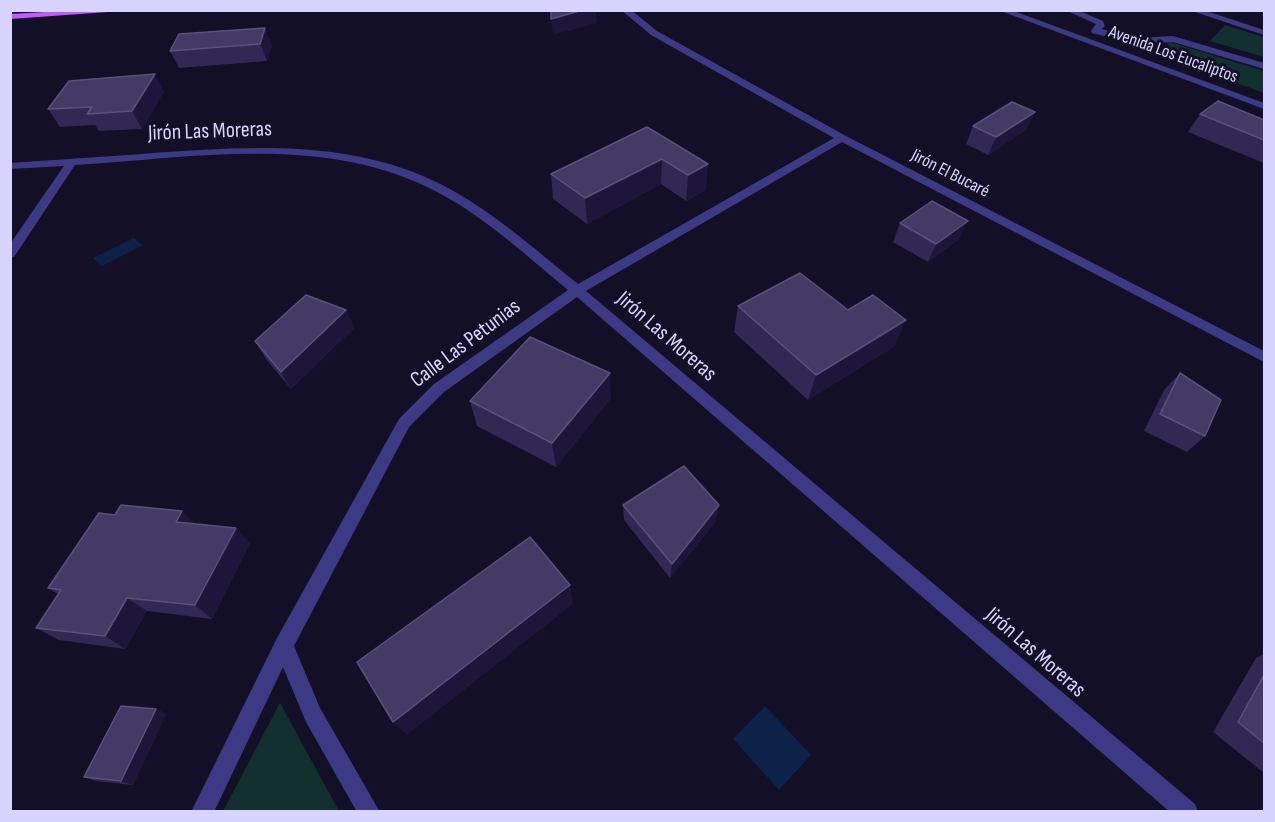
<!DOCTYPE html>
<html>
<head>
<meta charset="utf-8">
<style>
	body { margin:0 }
	#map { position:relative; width:1275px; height:822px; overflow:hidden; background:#130f26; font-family:"Sofia Sans Condensed",sans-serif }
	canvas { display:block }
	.frame { position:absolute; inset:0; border:12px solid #d9d4ff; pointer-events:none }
</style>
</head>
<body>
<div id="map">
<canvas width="1275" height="822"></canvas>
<div class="frame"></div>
</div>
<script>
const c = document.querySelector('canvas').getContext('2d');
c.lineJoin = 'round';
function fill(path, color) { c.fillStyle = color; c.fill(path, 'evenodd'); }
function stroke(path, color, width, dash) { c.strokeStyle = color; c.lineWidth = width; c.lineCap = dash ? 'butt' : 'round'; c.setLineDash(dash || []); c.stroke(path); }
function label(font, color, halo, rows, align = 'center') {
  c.font = font + ' "Sofia Sans Condensed",sans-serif'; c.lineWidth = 6; c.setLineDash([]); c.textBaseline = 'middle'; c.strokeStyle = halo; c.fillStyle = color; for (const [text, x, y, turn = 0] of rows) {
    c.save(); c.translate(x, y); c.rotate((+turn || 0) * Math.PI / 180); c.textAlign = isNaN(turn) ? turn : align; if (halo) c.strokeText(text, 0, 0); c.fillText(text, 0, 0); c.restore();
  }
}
fill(new Path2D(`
	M1225,25l39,12v20l-54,-16z
	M1170,42l94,29v22l-107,-39z
	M280,703l59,108h-116z`), '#12302f');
fill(new Path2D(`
	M134,238l9,7 -41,21 -9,-8z
	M765,706l46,49 -32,35 -46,-51z`), '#0c2248');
fill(new Path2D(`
	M621,10h10l26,21 189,105 418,215v11l-422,-220 -256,149 609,513 3,8h-28l-593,-515 -133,95 -35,35 -115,219 26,62 60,104h-23l-51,-90 -23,-55 -69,145h-23l86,-174 122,-219 35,-35 134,-94c-45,-37 -89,-79 -143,-104 -107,-51 -236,-28 -350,-21l-61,92 -4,1v-14l54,-78 -54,3v-6c44,-3 88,-6 132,-9 97,-7 201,-16 292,27 53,25 98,66 144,103l256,-146 -183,-103z
	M998,10h13l253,93v6z
	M1065,10h12l26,11 2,5 -3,3 35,9 36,-2 91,27v6l-91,-27 -36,2 -45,-11 -1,-2 5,-7z
	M1189,10h14l61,20v5z`), '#3d3a85');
fill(new Path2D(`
	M80,10h56l-126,9v-5z`), '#c25bff');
fill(new Path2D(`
	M179,34l93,11 -5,16 -88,7 -9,-17z
	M164,91l-22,38 -43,2 -4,-6 -35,2 -12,-18z
	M1035,112l-9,18 -38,25 -22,-11 7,-18z
	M1200,114l64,6v43l-76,-31z
	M647,127l59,63 -20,11 -25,-17 -74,40 -34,-25 -2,-25z
	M900,223l59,16 -31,23 -35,-20z
	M738,306l110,4 47,36 -87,54 -74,-68z
	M346,310l8,18 -63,61 -25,-30 -11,-18z
	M1180,373l25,63 -18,16 -43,-21 20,-41z
	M611,398l-55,69 -79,-41 -7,-25z
	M623,505l93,16 -46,57 -46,-58z
	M195,524l55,19 -38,76 -65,-8 -22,38 -66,-9 -23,-12 22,-34 -10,-6z
	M1264,654v119l-51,-41 43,-74z
	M156,709l10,5 -33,71 -37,-4 -12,-4z`), '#312854');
fill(new Path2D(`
	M583,10h13l1,13 -44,12 -2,-16z
	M265,28l7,17 -5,16 -7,-17z
	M155,74l9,17 -22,38 -10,-18z
	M1035,112l-9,18 -38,25 8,-18z
	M662,159l-1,25 -74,40 -2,-26z
	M708,164l-2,26 -20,11 2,-26z
	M968,221l-9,18 -31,23 8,-18z
	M346,310l8,18 -63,61 -10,-17z
	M906,320l-11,26 -87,54 8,-25z
	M610,373l1,25 -55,69 -4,-24z
	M719,505l-3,16 -46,57 2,-14z
	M182,511l16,15 -22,-4z
	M236,528l14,15 -38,76 -17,-14z
	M570,585l3,19 -166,131 -14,-13z
	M127,598l20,13 -22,38 -20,-13z
	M156,709l10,5 -33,71 -12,-4z`), '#1d163a');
const building = new Path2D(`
	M551,10h32l-32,9z
	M265,28l-5,16 -90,7 9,-17z
	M155,74l-23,37 -45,3 5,-7 -44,2 21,-28z
	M1218,101l46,19v20l-64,-26z
	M1012,102l23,10 -39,25 -23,-11z
	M647,127l61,37 -20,11 -26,-16 -77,39 -34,-24z
	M932,201l36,20 -32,23 -36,-21z
	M800,273l48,37 25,-15 33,25 -90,55 -78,-69z
	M306,295l40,15 -65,62 -26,-31z
	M530,337l80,36 -58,70 -82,-42z
	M1180,373l41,27 -16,36 -45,-22z
	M684,466l35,39 -47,59 -49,-59z
	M121,505l61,6 -6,11 60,6 -41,77 -68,-7 -22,38 -69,-8 25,-38 -13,-2 51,-75 16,2z
	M530,537l40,48 -177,137 -36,-60z
	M1264,675v68l-26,-21z
	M121,706l35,3 -35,72 -37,-4z`);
fill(building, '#433a66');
stroke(building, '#5a527e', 1.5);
label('18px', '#d9d4ff', '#130f26', [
	["Avenida Los Eucaliptos",1173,55,20],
	["Jirón El Bucaré",950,174,27]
]);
label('22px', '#d9d4ff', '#130f26', [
	["Jirón Las Moreras",210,132,-2],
	["Jirón Las Moreras",666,337,41],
	["Calle Las Petunias",466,344,-37],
	["Jirón Las Moreras",1035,653,41]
]);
</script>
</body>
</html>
